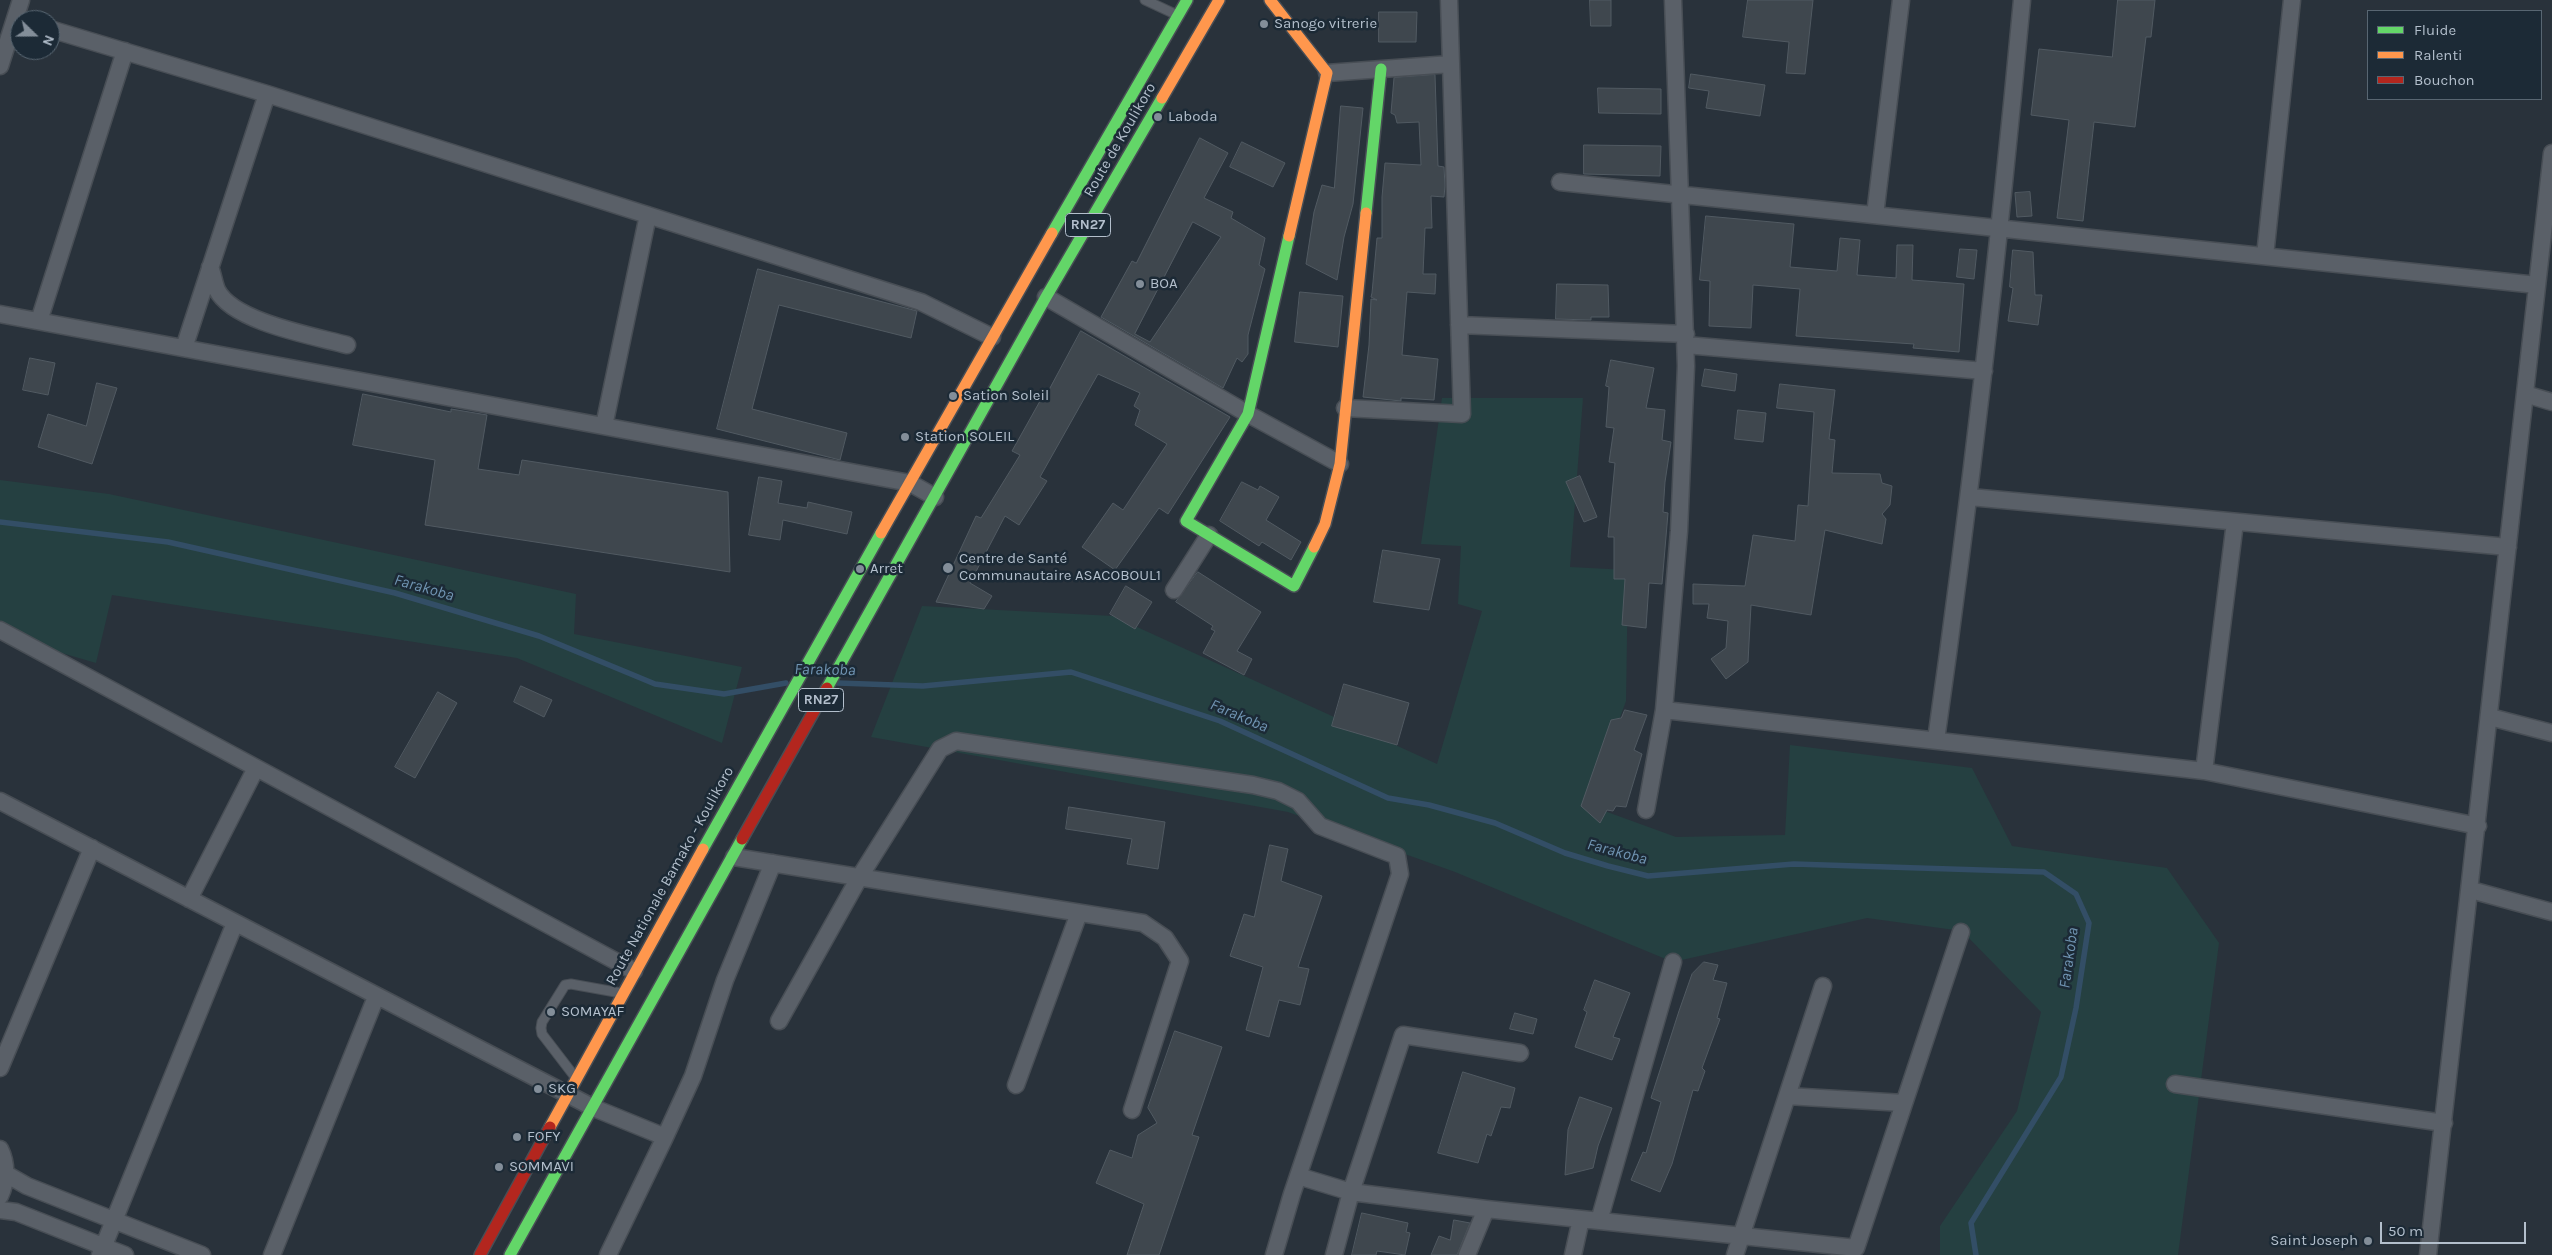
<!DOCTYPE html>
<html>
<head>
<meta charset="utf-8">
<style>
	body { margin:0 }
	#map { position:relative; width:2552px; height:1255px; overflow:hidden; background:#29323b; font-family:Karla,sans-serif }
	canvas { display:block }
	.legend { position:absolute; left:2367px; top:10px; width:175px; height:90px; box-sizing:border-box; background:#1c2a36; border:1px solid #586672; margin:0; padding:6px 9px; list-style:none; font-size:15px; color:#b3bfcc }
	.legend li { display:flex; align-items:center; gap:10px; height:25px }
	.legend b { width:25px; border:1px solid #586672 }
	.north { position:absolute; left:10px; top:10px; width:50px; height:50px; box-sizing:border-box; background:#1c2a36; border:1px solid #586672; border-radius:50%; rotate:112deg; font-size:14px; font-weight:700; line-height:20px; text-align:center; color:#b3bfcc }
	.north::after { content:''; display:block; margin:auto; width:18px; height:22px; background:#838e99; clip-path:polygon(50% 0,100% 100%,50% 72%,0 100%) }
	.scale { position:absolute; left:2380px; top:1222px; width:146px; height:22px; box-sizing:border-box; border:2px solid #b3bfcc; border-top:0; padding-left:6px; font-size:15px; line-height:18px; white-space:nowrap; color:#b3bfcc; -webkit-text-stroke:4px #1c2a36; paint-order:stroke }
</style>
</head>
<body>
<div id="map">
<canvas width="2552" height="1255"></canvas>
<ul class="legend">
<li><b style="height:6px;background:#63d668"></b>Fluide</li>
<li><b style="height:6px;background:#ff974d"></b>Ralenti</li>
<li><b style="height:6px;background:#b3261e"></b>Bouchon</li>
</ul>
<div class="north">N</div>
<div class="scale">50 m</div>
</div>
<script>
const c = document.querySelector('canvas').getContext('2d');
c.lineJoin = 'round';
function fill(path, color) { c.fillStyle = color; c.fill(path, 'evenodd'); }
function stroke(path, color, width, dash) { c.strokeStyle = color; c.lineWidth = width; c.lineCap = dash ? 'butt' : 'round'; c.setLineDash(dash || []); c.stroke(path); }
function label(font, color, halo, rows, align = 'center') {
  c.font = font + ' Karla,sans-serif'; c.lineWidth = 5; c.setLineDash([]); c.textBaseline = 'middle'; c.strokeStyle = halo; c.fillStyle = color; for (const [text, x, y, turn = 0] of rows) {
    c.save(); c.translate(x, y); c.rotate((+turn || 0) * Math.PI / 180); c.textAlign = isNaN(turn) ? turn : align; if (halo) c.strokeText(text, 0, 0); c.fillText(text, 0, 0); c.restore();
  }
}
fill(new Path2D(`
	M1442,398h141l-13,169 58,3 -2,131 -38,104 88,32 109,-2 5,-90 182,23 40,78 155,22 52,75 -41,312h-238v-29l77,-115 24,-99 -79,-81 -95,-13 -194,44 -218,-90 -167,-60 -417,-75 51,-131 191,10 324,148 45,-153 -24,-7 3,-58 -40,-2z
	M0,480l109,14 467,100 -2,40 168,33 -20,76 -205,-85 -405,-63 -16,68 -96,-28z`), '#254041');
stroke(new Path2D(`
	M0,522l168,20 227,51 144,43 116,48 69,10 62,-11
	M838,683l85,3 148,-14 149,49 168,77 41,7 66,18 70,30 43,13 40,10 146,-12 250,8 32,22 13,29 -13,85 -15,69 -90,146 5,32`), '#334e66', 5.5);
const building = new Path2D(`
	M1590,0h21v26h-20z
	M1748,0h65l-8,74 -19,-1 3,-31 -46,-5z
	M2118,0h37l-4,37h-5l-11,90 -41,-5 -11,99 -26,-3 12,-98 -38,-5 8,-66 73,8z
	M1379,12h38l-1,30h-37z
	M1691,74l74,11 -5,31 -54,-8 3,-17 -20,-3z
	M1435,75l3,91 6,1 1,19 -1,11 -13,-1 1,32h-7l-2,46h13l-1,20 -28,-2 -5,63 36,4 -4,41 -33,-2v3l-38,-4 6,-52 2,-46 6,1 -6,-3 1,-4 5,-55h5v-41l3,-34 36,2 -2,-43 -22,1 -2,-8 -4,-2 3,-35z
	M1598,88l63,1v25l-62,-1z
	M1341,106l22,2 -10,96 -9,33 -7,43 -31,-16 8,-52 8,-27 12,3z
	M1200,138l28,15 -24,45 29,14 -2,6 34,20 -6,27 6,4 -17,66v19l-6,8 -5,-4 -14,30 -122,-71 31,-56 4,2zM1193,222l28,15 -71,105 -15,-8z
	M1242,142l43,21 -12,24 -43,-20z
	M1584,145l77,1 -1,30 -76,-2z
	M2030,192l2,24 -15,1 -2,-24z
	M1706,216l88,8 -4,43 47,4 3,-33 20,2 -3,35 39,3 1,-33h16l-1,35 52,4 -5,68 -46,-4 1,-4 -118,-8 4,-47 -47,-4 -2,43 -42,-2 1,-45 -10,-1z
	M1960,249l17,1 -3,29 -17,-2z
	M2013,250l20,2 2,43h7l-4,30 -30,-4 5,-33 -3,-1z
	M758,269l159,42 -6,27 -132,-33 -27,104 95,24 -7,27 -123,-31z
	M1557,284l51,1 1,32h-18v3l-35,-1z
	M1300,292l43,4 -5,51 -43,-5z
	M1081,331l149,86 -62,97 -9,-6 -44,62 -33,-23 31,-44 10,7 44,-66 -32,-19 5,-15 -6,-4 6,-13 -42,-19 -58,103 7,4 -28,44 -14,-9 -35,67 22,13 -8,13 -48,-7 40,-86 5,2 39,-63 -8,-4 28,-50 2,1z
	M30,358l25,5 -7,32 -25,-5z
	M1611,360l43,8 -8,40 19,2 -3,30 9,2 -6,40 -2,30 5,1 -6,71 -13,-1 -3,45 -24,-3 3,-46h-11v-42h-6l7,-74 -6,-1 5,-34 -8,-1 3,-40 -3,-1z
	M1705,369l32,5 -2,17 -33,-5z
	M97,383l20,5 -25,76 -54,-17 10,-33 38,12z
	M1780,384l55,6 -6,49 6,1 -3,33 48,1 2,9 10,3 -2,19 -8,9 4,5 -4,25 -57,-14 -14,85 -60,-10 -3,57 -22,17 -15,-20 15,-11 2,-27 -21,-3 2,-14h-16v-20l52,2 8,-51 42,6 3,-36 10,1 6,-94 -37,-4z
	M363,394l88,18v-3l36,6 -9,54 41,6 3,-15 206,32 2,80 -305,-47 10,-65 -82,-15z
	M1738,410l28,3 -3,29 -28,-3z
	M1580,476l17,41 -13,5 -18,-40z
	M759,477l23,4 -4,22 29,5 1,-6 44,10 -5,22 -64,-14 -3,20 -31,-5z
	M1242,482l16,8 2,-4 19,11 -13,23 35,22 -10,18 -29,-18 -3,4 -39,-25z
	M1383,550l57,9 -11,51 -55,-8z
	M1198,572l63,40 -24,39 15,8 -8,16 -41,-22 12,-22 -4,-2 2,-3 -37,-24z
	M1126,586l26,16 -17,27 -25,-15z
	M1344,684l65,19 -12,42 -65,-19z
	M521,686l31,14 -8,17 -30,-15z
	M438,692l19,11 -42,75 -20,-11z
	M1625,710l22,5 -13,35 8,4 -16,53 -10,-1 -3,5 -6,-1 -7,13 -19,-17 30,-86 10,-2z
	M1069,807l96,15 -7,47 -31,-5 5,-25 -66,-10z
	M1270,845l18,4 -7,32 41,15 -24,71 11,2 -9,36 -21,-5 -10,37 -23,-7 17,-63 -33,-11 14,-42 10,3z
	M1704,962l14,3 -5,15 14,3 -10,35 3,1 -18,49 3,3 -7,20 -5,-1 -21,74 -12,28 -29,-12 12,-28 3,1 15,-51 -10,-4 28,-87 13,-37z
	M1595,980l35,13 -17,44 7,2 -8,21 -37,-13 12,-35 -3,-2z
	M1515,1013l22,6 -4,15 -23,-5z
	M1175,1031l47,16 -30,88 7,2 -40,118h-32l17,-51 -48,-21 14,-33 22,8 6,-23 19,-12 -9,-15z
	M1463,1072l52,16 -5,20 -9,-1 -10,29 -4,-2 -9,29 -40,-10z
	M1580,1097l32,11 -14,38 -5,22 -28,7 3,-45z
	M1362,1213l46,10 -2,9 4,1 -5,22 -28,-4 -1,4h-24z
	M1454,1220l16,3 -13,32h-26l8,-19 11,4z`);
fill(building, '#3f474e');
stroke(building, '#515a62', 1);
const lane = new Path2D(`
	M1145,0l30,14
	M575,1077l-33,-43 -1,-6 1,-6 23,-37 6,-1 50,9`);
const street = new Path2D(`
	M50,29l217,65 654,208 71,35
	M0,66l21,-66
	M1327,73l124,-9
	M1560,182l977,103
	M1875,215l26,-215
	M2265,256l27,-256
	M210,267c3,7 4,16 7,23 16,32 97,46 130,55
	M1046,297l202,117 92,50
	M0,314l910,169 25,14
	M39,321l86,-270
	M1459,325l227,9
	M1686,345l298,26
	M184,348l83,-254
	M2525,394l27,8
	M1345,408l117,6 -13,-414
	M604,426l44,-211
	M1970,497l538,50
	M1174,590l35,-55
	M0,630l634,341
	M1664,710l540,61 274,55
	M2490,717l62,16
	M1936,740c35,-246 63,-493 86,-740
	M2204,771l31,-249
	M0,801l567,293 27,14 71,29 -57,118
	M1646,810l18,-100 15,-179 7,-165 -13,-366
	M734,857l409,66 22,15 15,23 -48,149
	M2471,890l81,22
	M189,899l67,-131
	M779,1021l80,-143 81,-129 16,-8 297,44 25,6 20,10 22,25 77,30 3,18 -108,320 -18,61
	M0,1068l92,-220
	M2175,1084l269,39
	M1016,1085l63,-172
	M1787,1096l117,7
	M665,1137l28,-61 32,-96 48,-117
	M0,1149c7,14 7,32 0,47
	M6,1174l21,12 175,69
	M1298,1176l53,16 135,17 370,39 105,-316
	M0,1210l16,2 109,43
	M1599,1221l74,-259
	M100,1255l135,-332
	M272,1255l104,-258
	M1334,1255l17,-63 52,-157 117,18
	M1467,1255l19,-46
	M1573,1255l8,-36
	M1735,1255l88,-269
	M2428,1255l124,-1102`);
const fast = new Path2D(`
	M1366,213l15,-144
	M1052,233l135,-233
	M1289,236l-41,178 -62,107 108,65 20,-39
	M827,688l219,-391 116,-199
	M703,849l178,-316
	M510,1255l232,-416`);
const slow = new Path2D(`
	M1270,0l57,73 -38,163
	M1162,98l57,-98
	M881,533l171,-300
	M1314,547l11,-23 15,-60 26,-251
	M550,1127l153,-278`);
const jam = new Path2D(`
	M742,839l85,-151
	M480,1255l70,-128`);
stroke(lane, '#484e55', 11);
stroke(street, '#484e55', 19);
stroke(fast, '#484e55', 14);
stroke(slow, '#484e55', 14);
stroke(jam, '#484e55', 14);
stroke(lane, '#5a6068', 9);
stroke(street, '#5a6068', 16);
stroke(fast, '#63d668', 11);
stroke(slow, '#ff974d', 11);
stroke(jam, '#b3261e', 11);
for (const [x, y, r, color] of [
	[1264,24,5,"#838e99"],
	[1158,117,5,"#838e99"],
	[1140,284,5,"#838e99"],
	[953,396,5,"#838e99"],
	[905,437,5,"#838e99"],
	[948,568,6,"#838e99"],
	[860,569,5,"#838e99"],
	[551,1012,5,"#838e99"],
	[538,1089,5,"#838e99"],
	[517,1137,5,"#838e99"],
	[499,1167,5,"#838e99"],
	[2368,1241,5,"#838e99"]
]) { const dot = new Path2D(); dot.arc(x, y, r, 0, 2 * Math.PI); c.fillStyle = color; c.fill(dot); stroke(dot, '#1c2a36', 2); }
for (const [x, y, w] of [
	[1088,225,45],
	[821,700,45]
]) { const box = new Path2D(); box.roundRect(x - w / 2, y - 11.5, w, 23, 4); c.fillStyle = '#1c2a36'; c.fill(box); stroke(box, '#b3bfcc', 1); }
label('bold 14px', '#b3bfcc', null, [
	["RN27",1088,225],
	["RN27",821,700]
]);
label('15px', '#b3bfcc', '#1c2a36', [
	["Sanogo vitrerie",1274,24],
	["Laboda",1168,117],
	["BOA",1150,284],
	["Sation Soleil",963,396],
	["Station SOLEIL",915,437],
	["Centre de Santé",959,559],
	["Communautaire ASACOBOUL1",959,576],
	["Arret",870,569],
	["SOMAYAF",561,1012],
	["SKG",548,1089],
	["FOFY",527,1137],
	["SOMMAVI",509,1167],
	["Saint Joseph",2358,1241,"right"]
], 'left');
label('15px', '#b3bfcc', '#1c2a36', [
	["Route de Koulikoro",1120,140,-60],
	["Route Nationale Bamako - Koulikoro",670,876,-61]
]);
label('italic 16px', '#7094b2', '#1c2a36', [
	["Farakoba",424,588,16],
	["Farakoba",825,670,1],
	["Farakoba",1239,716,23],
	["Farakoba",1617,852,15],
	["Farakoba",2069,958,-82]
]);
</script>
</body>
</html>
